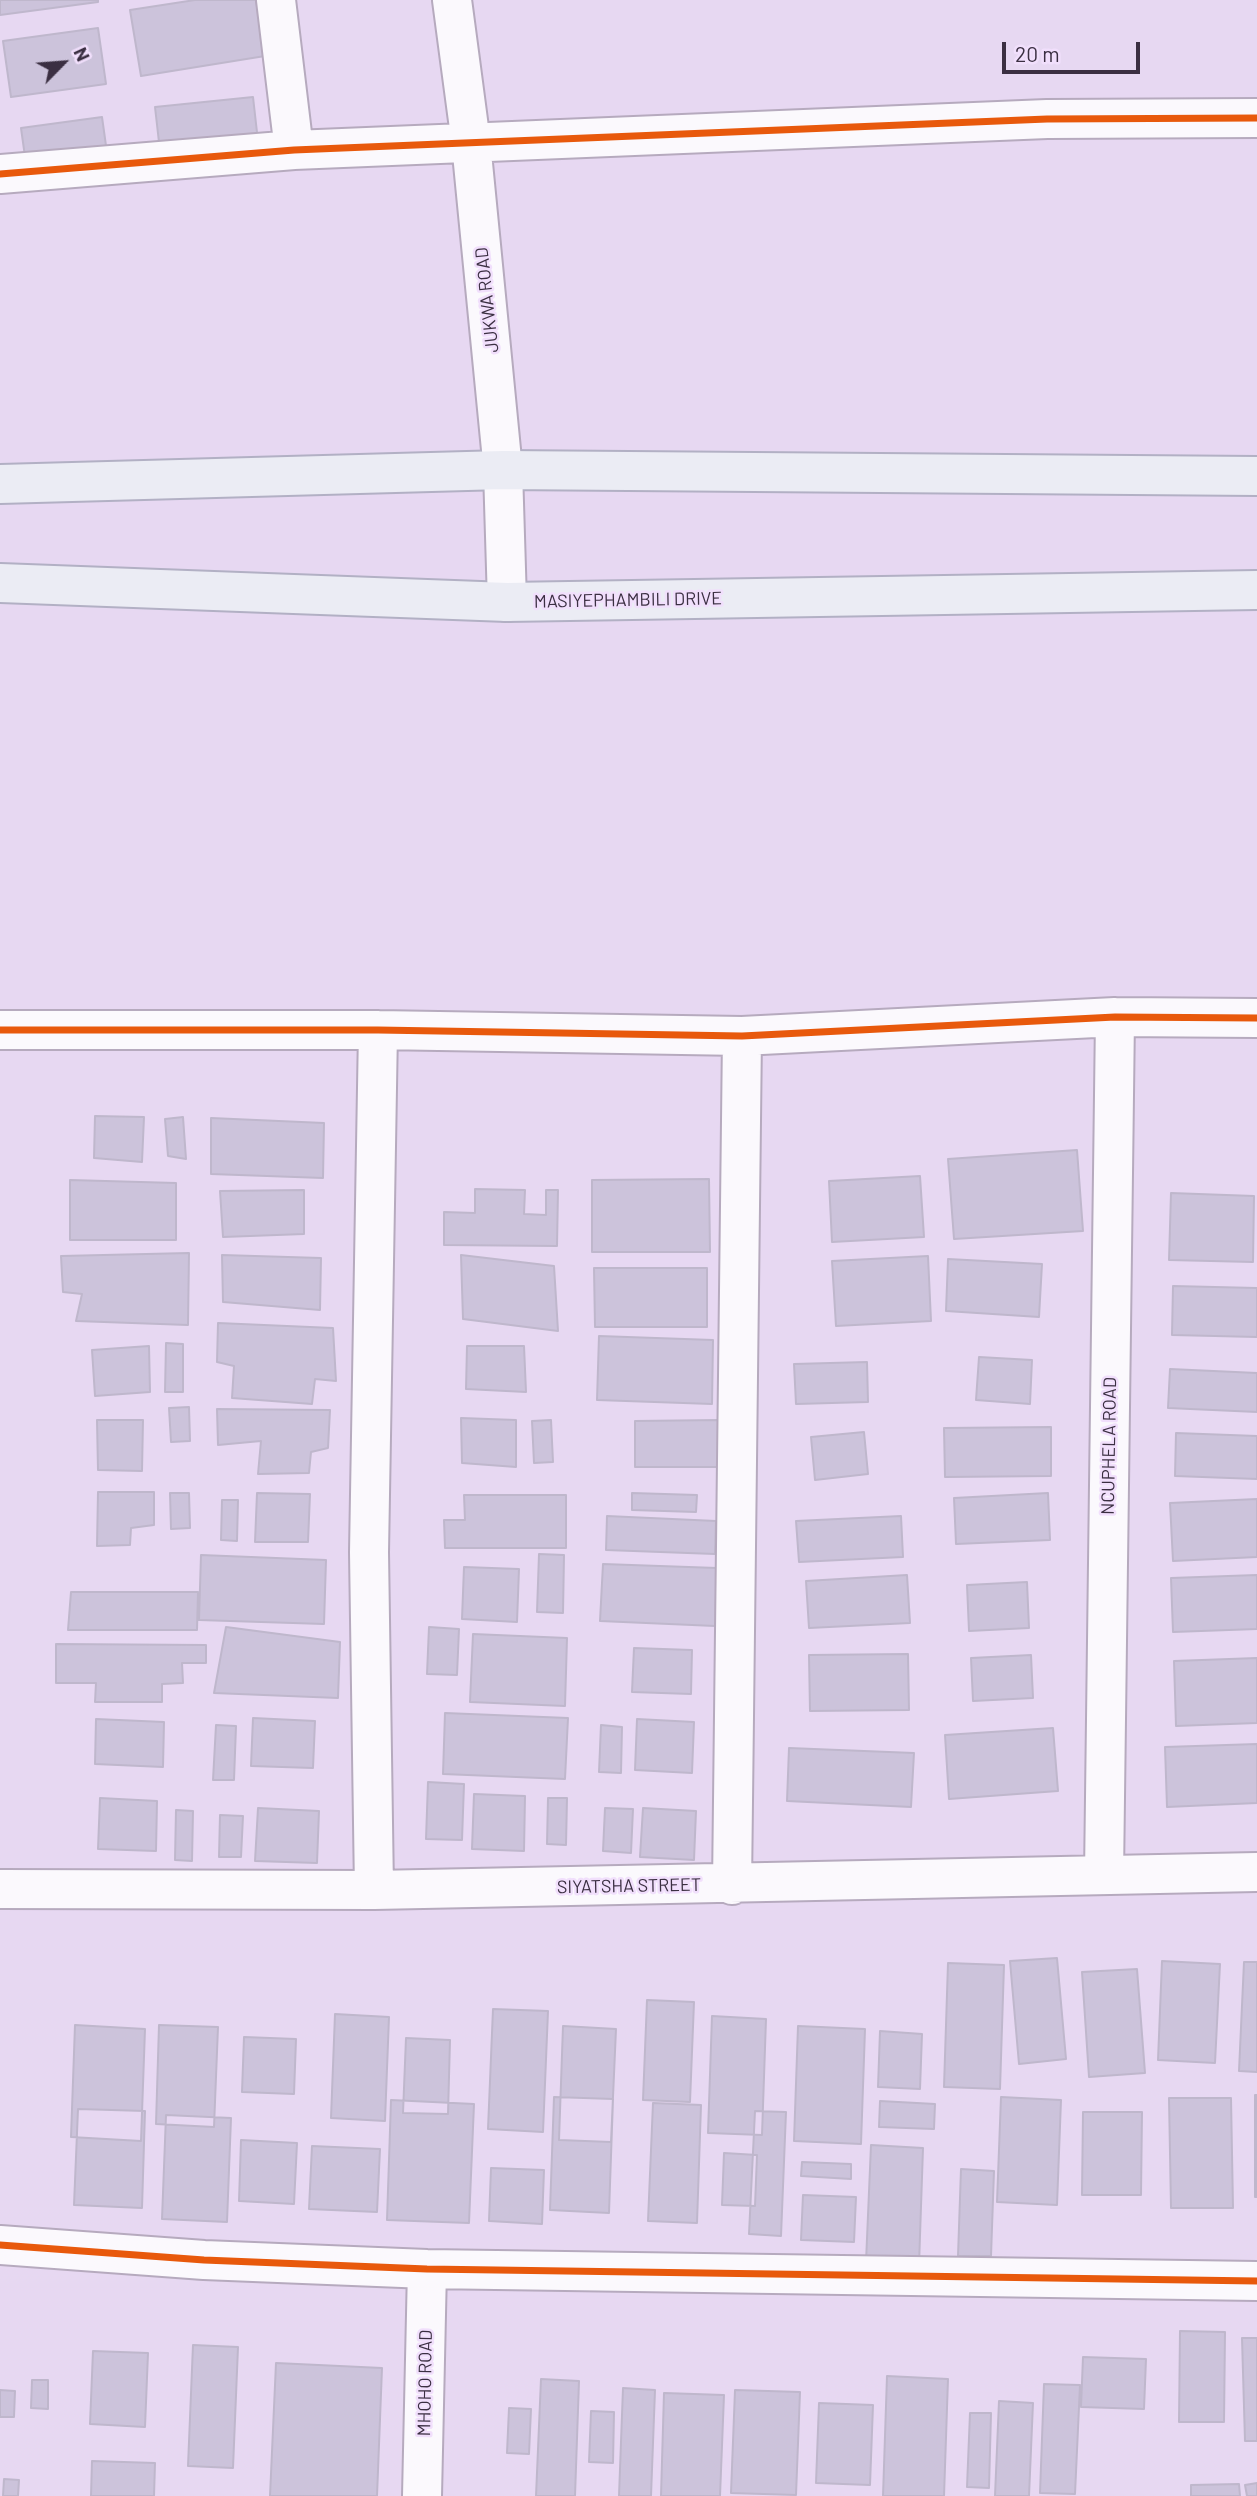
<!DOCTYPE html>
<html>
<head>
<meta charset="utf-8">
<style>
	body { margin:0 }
	#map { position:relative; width:1257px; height:2496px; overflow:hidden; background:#e7d8f2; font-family:Barlow,sans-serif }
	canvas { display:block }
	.north { position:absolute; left:28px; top:28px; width:70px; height:70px; -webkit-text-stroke:5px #f1dffc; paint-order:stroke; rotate:65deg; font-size:19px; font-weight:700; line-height:28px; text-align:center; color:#3b2f42 }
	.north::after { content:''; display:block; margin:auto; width:24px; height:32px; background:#3b2f42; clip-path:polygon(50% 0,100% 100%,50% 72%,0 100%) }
	.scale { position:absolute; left:1002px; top:42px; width:138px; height:32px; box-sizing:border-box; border:4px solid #3b2f42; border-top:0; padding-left:9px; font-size:21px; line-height:24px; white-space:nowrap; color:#3b2f42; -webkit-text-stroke:5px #f1dffc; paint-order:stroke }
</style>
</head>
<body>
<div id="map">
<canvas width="1257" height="2496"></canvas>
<div class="north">N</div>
<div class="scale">20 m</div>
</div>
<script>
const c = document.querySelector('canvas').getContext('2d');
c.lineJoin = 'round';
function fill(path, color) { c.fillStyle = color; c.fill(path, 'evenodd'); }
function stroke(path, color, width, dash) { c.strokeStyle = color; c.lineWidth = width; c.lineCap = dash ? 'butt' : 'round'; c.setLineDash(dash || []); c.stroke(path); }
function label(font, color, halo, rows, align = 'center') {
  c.font = font + ' Barlow,sans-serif'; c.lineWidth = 5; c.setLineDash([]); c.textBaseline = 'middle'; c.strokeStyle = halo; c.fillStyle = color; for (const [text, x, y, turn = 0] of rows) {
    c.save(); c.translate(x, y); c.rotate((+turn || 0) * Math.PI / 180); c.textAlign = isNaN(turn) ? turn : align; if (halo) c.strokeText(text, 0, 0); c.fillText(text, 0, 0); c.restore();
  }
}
const building = new Path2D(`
	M0,0h98v2l-98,13z
	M195,0h61l9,56 -124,20 -11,-66z
	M98,28l8,56 -95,13 -8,-56z
	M253,97l6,53 -98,10 -6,-53z
	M102,117l6,43 -81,11 -6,-43z
	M95,1116l49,1 -2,45 -48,-4z
	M183,1117l3,42 -18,-3 -3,-37z
	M211,1118l113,5 -1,55 -112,-4z
	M1077,1150l6,81 -129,8 -6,-80z
	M920,1176l4,61 -92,5 -3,-61z
	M709,1179l1,73h-118v-72z
	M70,1180l106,3v57h-106z
	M475,1189l50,1 -1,24 22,1v-25h12l-1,56 -113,-1v-33l31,1z
	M304,1190v44l-81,3 -3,-46z
	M1171,1193l83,3 -1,66 -84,-2z
	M189,1253l-1,72 -112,-4 6,-27 -19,-2 -2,-36z
	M222,1255l99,3 -1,52 -97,-8z
	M461,1255l93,11 4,65 -95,-12z
	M928,1256l3,65 -95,5 -4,-65z
	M948,1259l94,5 -3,53 -93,-6z
	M594,1268h113v59h-112z
	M1173,1286l84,2v49l-85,-2z
	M218,1323l115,5 3,53 -21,-2 -3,25 -80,-6 2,-32 -17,-4z
	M599,1336l114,4 -1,64 -115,-4z
	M166,1343l17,1v48h-18z
	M149,1346l1,46 -55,4 -3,-46z
	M467,1346h57l2,46 -60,-3z
	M979,1357l53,3 -2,44 -54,-4z
	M867,1362l1,40 -72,2 -2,-40z
	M1170,1369l87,4v39l-89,-4z
	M189,1407l1,34 -19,1 -2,-34z
	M217,1409l113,1 -2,38 -17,4 -2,21 -51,1 3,-33 -43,4z
	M461,1418l55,2v47l-54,-4z
	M97,1420h46l-1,51 -44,-1z
	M551,1420l2,42 -19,1 -2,-42z
	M720,1420l1,47h-86v-46z
	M1051,1427v49l-106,1 -1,-49z
	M864,1432l4,42 -53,6 -4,-43z
	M1176,1433l81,3v43l-82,-3z
	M98,1492h56v33l-23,3 -1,17 -33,1z
	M170,1493h19l1,35 -19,1z
	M257,1493l53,1 -2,48h-53z
	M632,1493l65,2 -1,17 -64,-2z
	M1048,1493l2,47 -94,4 -2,-46z
	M464,1495h102v53h-121l-1,-28h21z
	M1257,1499v58l-84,4 -3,-58z
	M222,1500h16l-1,41 -16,-1z
	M607,1516l109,5 -1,33 -109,-4z
	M901,1516l2,41 -104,5 -3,-41z
	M539,1554l25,1 -1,58 -26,-1z
	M201,1555l125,5 -2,64 -125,-4z
	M603,1564l114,4 -2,58 -115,-5z
	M464,1567l55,2 -2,53 -55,-3z
	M907,1575l3,48 -101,5 -3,-47z
	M1257,1575v54l-84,3 -2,-54z
	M1027,1582l2,46 -60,3 -2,-46z
	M71,1592h127l-1,38h-129z
	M226,1627l114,15 -2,56 -124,-5z
	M429,1627l30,2 -2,46 -30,-1z
	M473,1634l94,4 -2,68 -95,-4z
	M56,1644l150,1v18h-24l1,20 -21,1v18h-67l1,-19h-40z
	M634,1648l58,2 -1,44 -59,-2z
	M908,1654l1,56 -99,1 -1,-56z
	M1031,1655l2,43 -60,3 -2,-43z
	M1257,1658v65l-81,3 -2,-65z
	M445,1713l123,5 -3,61 -122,-5z
	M253,1718l62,3 -2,47 -62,-2z
	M96,1719l68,3 -1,45 -68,-3z
	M637,1719l57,3 -2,51 -57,-3z
	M216,1725l20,1 -2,54h-21z
	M601,1725l21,2 -1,46 -22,-1z
	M1053,1728l5,63 -109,8 -4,-64z
	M1257,1744v59l-90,4 -2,-60z
	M789,1748l125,5 -3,54 -124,-6z
	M428,1782l36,2 -2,56 -36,-1z
	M474,1794l51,2 -1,55 -52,-2z
	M100,1798l57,3 -1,50 -58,-2z
	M548,1798h19l-1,47 -19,-1z
	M258,1808l61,3 -2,52 -62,-2z
	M605,1808l28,1 -2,44 -28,-2z
	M643,1808l53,3 -2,49 -54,-3z
	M176,1810l17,1 -1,50 -17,-1z
	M220,1815l23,1 -2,41h-22z
	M1057,1958l9,101 -47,5 -9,-103z
	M1162,1961l58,3 -5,99 -57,-3z
	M1244,1962h13v110l-18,-1z
	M948,1963l56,2 -4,124 -56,-2z
	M1137,1969l8,104 -56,4 -7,-105z
	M647,2000l47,2 -4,100 -47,-2z
	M493,2009l55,2 -5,121 -55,-3z
	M335,2014l54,3 -4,104 -54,-3z
	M712,2016l54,3 -4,116 -54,-2z
	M75,2025l70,4 -4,112 -70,-4z
	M159,2025l59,2 -4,100 -58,-3z
	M563,2026l53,3 -5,113 -52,-2z
	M798,2026l67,3 -4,115 -67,-3z
	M880,2031l42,3 -2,55 -42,-2z
	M244,2037l52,2 -2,55 -52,-2z
	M406,2038l44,2 -2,74 -45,-1z
	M1255,2095h2v102h-2z
	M554,2097l59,2 -4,114 -59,-3z
	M1001,2097l60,3 -4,105 -60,-3z
	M1169,2098h62l2,110h-62z
	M391,2100l83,4 -5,119 -82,-3z
	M880,2101l55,3 -1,25 -55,-2z
	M653,2103l48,2 -4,118 -49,-2z
	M78,2109l67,2 -3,97 -68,-3z
	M755,2111l31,1 -5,124 -32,-2z
	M1083,2112h59l-1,83h-59z
	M166,2115l65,3 -4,104 -65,-3z
	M241,2140l56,3 -3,61 -55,-3z
	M871,2145l52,3 -4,117 -53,-3z
	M312,2146l68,3 -3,63 -68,-3z
	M724,2153l33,2 -2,51 -33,-1z
	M802,2162l49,2v15l-50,-3z
	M491,2168l53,2 -2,54 -53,-3z
	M961,2169l33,2 -3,85h-33z
	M803,2195l53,2 -2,45 -53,-2z
	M1180,2331l45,1 -1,90h-45z
	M1242,2338h15v103h-12z
	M193,2345l45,2 -5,121 -45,-2z
	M93,2351l55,2 -3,74 -55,-3z
	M1083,2357l63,2 -2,50 -63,-2z
	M276,2363l106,5 -5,128h-107z
	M887,2376l61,3 -4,117h-61z
	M541,2379l38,2 -4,115h-39z
	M32,2380h16v29l-17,-1z
	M1044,2384l36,1 -5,109 -35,-1z
	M623,2388l32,2 -4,106h-32z
	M0,2390l15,1 -1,26h-14z
	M735,2390l65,2 -4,103 -65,-2z
	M664,2393l60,2 -4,101h-59z
	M999,2401l34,2 -4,93h-34z
	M819,2403l54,2 -3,80 -54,-2z
	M509,2408l22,1 -2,45 -22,-1z
	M591,2411l23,1 -1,51 -24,-1z
	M970,2413h21l-2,75 -22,-1z
	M92,2461l63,2 -1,33h-63z
	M4,2479l15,1 -1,16h-15z
	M1257,2483v13h-10l-2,-11z
	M1239,2484l1,12h-49v-11z`);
fill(building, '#ccc3db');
stroke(building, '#bfb7cc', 2);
const minor = new Path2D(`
	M276,0l18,150
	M452,0l19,143 32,327 4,132
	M0,174l294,-24 753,-31 210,-1
	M0,1030h378l364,6 373,-19 142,1
	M1104,1875l11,-858
	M732,1885l10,-849
	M0,1889l374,1 883,-18
	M374,1890l-5,-338 9,-522
	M0,2245l204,15 223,9 830,12
	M422,2496l5,-227`);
const major = new Path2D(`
	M0,484l503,-14 754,6
	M0,583l507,19 750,-12`);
stroke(minor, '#b6aabe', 42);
stroke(major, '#b2b0c4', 42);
stroke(minor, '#fbf9fd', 38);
stroke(major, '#ebecf4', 38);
stroke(new Path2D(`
	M0,174l294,-24 753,-31 210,-1
	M0,1030h378l364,6 373,-19 142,1
	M0,2245l204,15 223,9 830,12`), '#e8590c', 7);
label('18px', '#3b2f42', '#f1dffc', [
	["JUKWA ROAD",487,300,-96],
	["MASIYEPHAMBILI DRIVE",628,600,-1],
	["NCUPHELA ROAD",1109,1446,-89],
	["SIYATSHA STREET",629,1886,-1],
	["MHOHO ROAD",425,2383,-89]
]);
</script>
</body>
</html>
